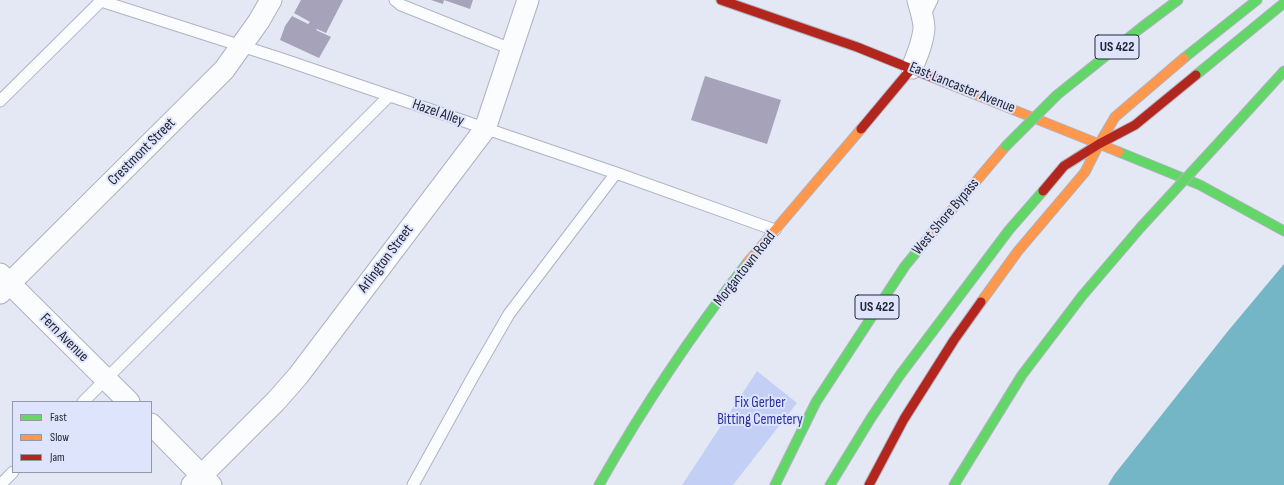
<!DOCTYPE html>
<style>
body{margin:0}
#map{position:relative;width:1284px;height:485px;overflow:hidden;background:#e4e8f5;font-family:"Sofia Sans Condensed",sans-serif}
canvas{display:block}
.legend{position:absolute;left:12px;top:401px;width:140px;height:72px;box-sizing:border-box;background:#dee4fb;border:1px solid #9398ab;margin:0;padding:5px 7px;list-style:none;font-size:12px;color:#222634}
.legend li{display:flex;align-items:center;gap:8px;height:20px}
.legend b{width:20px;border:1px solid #9398ab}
</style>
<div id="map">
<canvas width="1284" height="485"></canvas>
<ul class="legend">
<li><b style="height:5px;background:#63d668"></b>Fast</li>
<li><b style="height:5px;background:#ff974d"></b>Slow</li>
<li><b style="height:5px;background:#b3261e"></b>Jam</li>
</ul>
</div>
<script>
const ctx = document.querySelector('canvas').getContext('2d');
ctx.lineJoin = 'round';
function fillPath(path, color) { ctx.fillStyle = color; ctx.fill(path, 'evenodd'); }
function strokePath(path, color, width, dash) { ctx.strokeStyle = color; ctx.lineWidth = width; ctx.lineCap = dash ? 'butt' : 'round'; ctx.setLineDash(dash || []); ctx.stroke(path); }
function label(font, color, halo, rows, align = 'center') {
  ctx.font = font + ' "Sofia Sans Condensed",sans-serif'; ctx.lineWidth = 4; ctx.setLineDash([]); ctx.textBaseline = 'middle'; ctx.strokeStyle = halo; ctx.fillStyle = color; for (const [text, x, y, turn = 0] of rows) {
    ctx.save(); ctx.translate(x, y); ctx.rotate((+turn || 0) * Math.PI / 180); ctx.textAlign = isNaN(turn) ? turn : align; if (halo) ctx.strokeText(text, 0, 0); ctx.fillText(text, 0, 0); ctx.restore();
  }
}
fillPath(new Path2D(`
 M757 371 797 403 733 485H682Z`), '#c4cff5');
fillPath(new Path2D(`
 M1284 264V485H1108L1114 475 1228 331Z`), '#74b6c6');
fillPath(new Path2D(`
 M301 0H343L326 33 317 29 316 30 331 37 319 58 280 40 285 26 292 16 308 24 310 22 294 13Z
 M431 0H473L470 9 444 0 443 4Z
 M705 76 781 100 767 144 691 120Z`), '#a5a2ba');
const lane = new Path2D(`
 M99 0 101 1 279 58 616 173 775 230
 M395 0 401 5 511 49
 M924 16 932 0
 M0 101 101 1
 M83 402 389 96
 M0 485 13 472
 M413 485 475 373 509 314 616 173`);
const street = new Path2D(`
 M912 68C917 56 923 42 924 28 924 19 920 9 918 0
 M0 274 129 402
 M0 293 224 70 259 21 271 0
 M151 424 211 485
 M192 485 276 401 298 376 485 129 528 0`);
const fast = new Path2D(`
 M1184 58 1257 0
 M1196 75 1284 3
 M1057 95 1142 27 1178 0
 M1222 139 1284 71
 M1119 152 1200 185 1284 231
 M599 485C643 407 692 334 747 263
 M775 485 816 402 905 266 933 232
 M830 485 871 418 900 375 1009 230 1043 191
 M954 485 1022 375 1082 296 1141 227`);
const slow = new Path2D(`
 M944 82 1119 152
 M933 232 1006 146
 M747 263 861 129
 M981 302 1018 251 1085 172 1099 144 1115 117 1184 58`);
const jam = new Path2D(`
 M721 0 857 47 944 82
 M861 129 912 68
 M1043 191 1064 166 1099 144 1135 125 1196 75
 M869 485 904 419 954 340 981 302`);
strokePath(lane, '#afb3c0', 13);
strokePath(street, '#afb3c0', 23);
strokePath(fast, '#afb3c0', 11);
strokePath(slow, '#afb3c0', 11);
strokePath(jam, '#afb3c0', 11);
strokePath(lane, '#fbfcfe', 11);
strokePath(street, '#fbfcfe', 21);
strokePath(fast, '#63d668', 9);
strokePath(slow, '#ff974d', 9);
strokePath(jam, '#b3261e', 9);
const fastBridge = new Path2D(`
 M1006 146 1057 95
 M1141 227 1222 139`);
strokePath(fastBridge, '#afb3c0', 11, []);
strokePath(fastBridge, '#63d668', 9);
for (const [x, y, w] of [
 [1117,47,44],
 [877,307,44]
]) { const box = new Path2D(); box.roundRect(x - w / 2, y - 12, w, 24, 3); ctx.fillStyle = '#dee4fb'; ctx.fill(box); strokePath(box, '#222634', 1); }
label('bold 14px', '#222634', null, [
 ["US 422",1117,47],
 ["US 422",877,307]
]);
label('15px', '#222634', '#dee4fb', [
 ["East Lancaster Avenue",962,88,22],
 ["Hazel Alley",438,113,19],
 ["Crestmont Street",142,152,-45],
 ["West Shore Bypass",946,217,-50],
 ["Arlington Street",386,259,-53],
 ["Morgantown Road",745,269,-52],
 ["Fern Avenue",64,338,45]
]);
label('15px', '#2b31a3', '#dee4fb', [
 ["Fix Gerber",760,403],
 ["Bitting Cemetery",760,420]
]);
</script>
